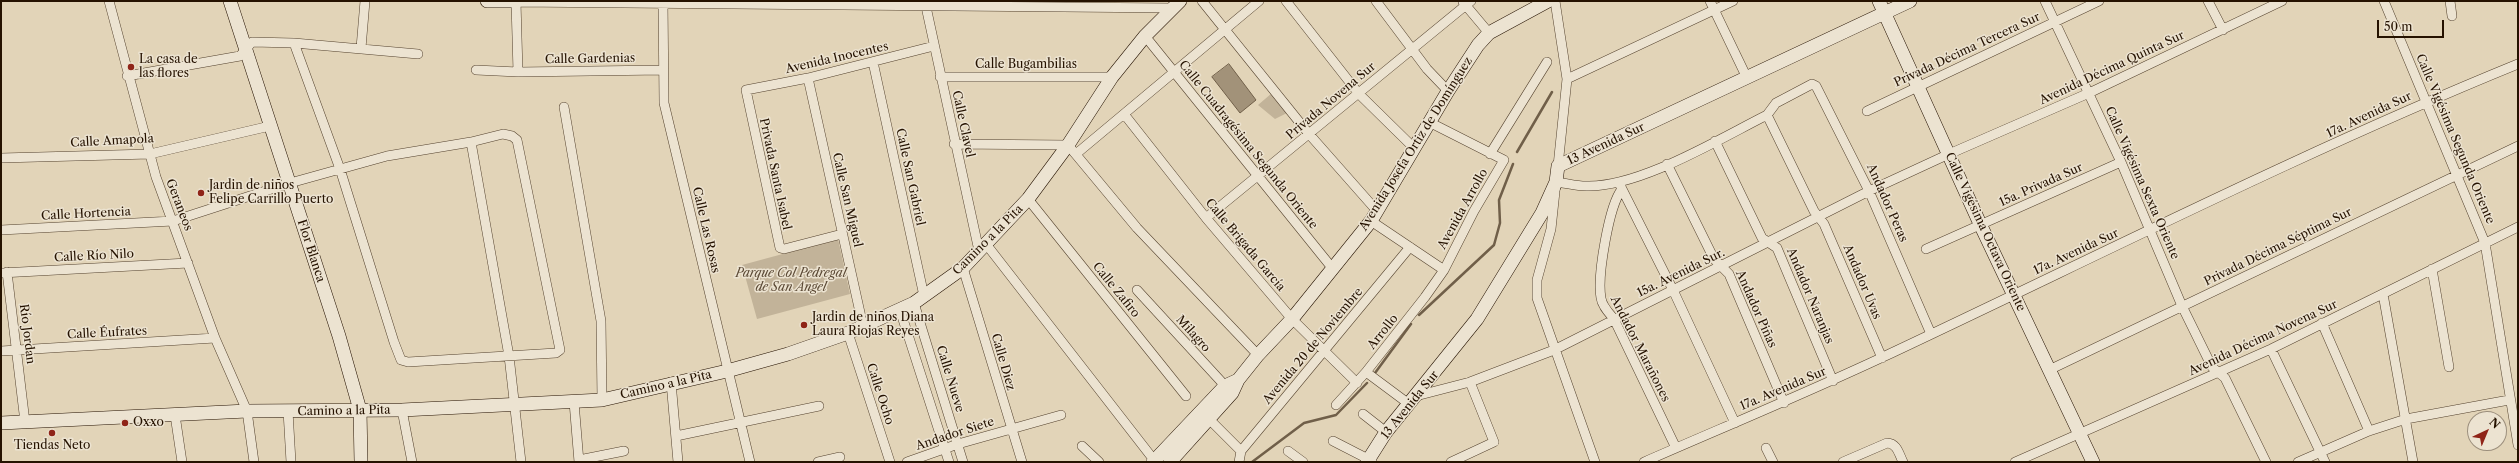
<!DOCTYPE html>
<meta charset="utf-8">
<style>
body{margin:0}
#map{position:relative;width:2519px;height:463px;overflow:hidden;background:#e2d4b8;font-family:"Libre Caslon Text",serif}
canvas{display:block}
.frame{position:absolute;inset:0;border:2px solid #251200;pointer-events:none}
.north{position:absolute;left:2467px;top:411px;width:40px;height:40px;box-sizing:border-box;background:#ece3d1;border:1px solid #9c8f7d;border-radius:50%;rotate:44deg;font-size:11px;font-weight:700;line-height:16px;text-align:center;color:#251200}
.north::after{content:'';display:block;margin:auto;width:14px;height:18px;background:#8f2418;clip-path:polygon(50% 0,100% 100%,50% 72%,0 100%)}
.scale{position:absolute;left:2377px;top:20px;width:67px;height:18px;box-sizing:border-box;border:2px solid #251200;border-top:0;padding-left:5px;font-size:12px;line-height:14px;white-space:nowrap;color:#251200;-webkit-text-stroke:3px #ece3d1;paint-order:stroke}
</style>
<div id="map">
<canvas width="2519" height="463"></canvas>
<div class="frame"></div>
<div class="north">N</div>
<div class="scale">50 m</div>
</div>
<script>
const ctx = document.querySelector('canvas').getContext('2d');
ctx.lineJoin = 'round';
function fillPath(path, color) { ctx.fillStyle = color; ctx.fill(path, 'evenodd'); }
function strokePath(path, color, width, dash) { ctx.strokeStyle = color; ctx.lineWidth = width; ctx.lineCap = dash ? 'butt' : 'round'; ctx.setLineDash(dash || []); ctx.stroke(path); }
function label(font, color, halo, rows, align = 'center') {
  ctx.font = font + ' "Libre Caslon Text",serif'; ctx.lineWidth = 3; ctx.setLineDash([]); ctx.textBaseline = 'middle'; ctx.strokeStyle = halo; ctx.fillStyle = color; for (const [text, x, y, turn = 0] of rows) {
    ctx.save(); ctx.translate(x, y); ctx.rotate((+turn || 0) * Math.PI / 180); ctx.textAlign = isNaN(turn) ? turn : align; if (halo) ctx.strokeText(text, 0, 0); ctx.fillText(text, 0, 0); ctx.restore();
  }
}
fillPath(new Path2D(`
 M1272 93 1287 113 1275 119 1258 105Z
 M838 239 850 294 757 319 742 265Z`), '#c2b399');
const water = new Path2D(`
 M1229 64 1256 100 1240 113 1212 77Z`);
fillPath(water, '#a29279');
strokePath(water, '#705f49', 1);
strokePath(new Path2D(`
 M1517 152 1552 92
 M1419 315 1494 245 1500 223 1499 200 1513 164
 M1375 373 1411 324
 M1252 462 1304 423 1336 415 1367 383`), '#705f49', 2.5);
const street = new Path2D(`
 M109 1 156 177 215 338 247 411 254 462
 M663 1 664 103 750 462
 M1202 1 1309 134 1377 211
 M1286 1 1359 94 1414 148
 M1376 1 1427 69 1448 91
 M1555 1 1567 79 1558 166
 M1710 1 1747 78
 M2045 1 2121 162 2182 306 2212 367 2225 378 2266 462
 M2208 1 2223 30
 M2384 1 2485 243 2518 445
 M2450 1 2452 16
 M925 2 979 251
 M1463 2 1489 33
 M1145 36 1333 269
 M361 48 365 1
 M873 62 924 296
 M476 70 518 72 663 70
 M518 72 516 2 1172 8
 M127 76 240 56 252 42 294 43 418 54
 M940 77H1112
 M808 78 863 326
 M1567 79 1733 1
 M564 107 601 321 602 400
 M1867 111 2099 1
 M1124 114 1206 218 1292 319 1357 383
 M1767 115 1814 211 1824 224 1882 358
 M1715 141 1762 238 1777 248 1833 381
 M471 142 509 356 521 462
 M954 144 1068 145 1137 228 1258 355
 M1076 154 1259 1
 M1490 154 1547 62
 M1 158 150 154 270 126
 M1667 164 1714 259 1729 274 1784 403
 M1620 185 1673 290 1735 423
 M1622 189C1609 205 1597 276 1601 298 1602 306 1609 313 1614 319L1676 448
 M1028 199 1186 396
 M1206 218 1471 1
 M1371 221 1444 270
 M1 230 173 221 290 183 387 156 471 142 503 134 512 136 517 140 560 350 556 353 408 362 401 360 394 342 340 169 294 43
 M842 234 784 249 780 248 746 90 808 78 934 46
 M986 244 1154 460
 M1926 249 2121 162
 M963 268 1022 462
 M2432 269 2449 367
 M7 272 25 422
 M1 273 188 263
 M1137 290 1228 389
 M2383 294 2413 462
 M914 303 963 462
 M900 310 949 462
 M2322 323 2369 431
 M848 333 890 462
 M2271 349 2325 462
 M1 351 215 338
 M2049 370 2518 146
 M1366 372 1409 404
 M671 382 678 462
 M1416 396 1470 382 1554 350 1869 191 1949 154 2089 93 2282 1
 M574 402 579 462
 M1336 405 1366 372 1425 297 1444 270 1474 211 1504 160 1429 122
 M402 410 412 462
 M288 411 291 462
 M1363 414 1386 432
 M175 415 182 462
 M1209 419 1241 451
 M676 436 819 406
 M1333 441 1372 461
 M1082 446 1099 462
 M1766 448 1773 462
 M1288 451 1303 462
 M579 460 624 451
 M818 462 840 457
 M907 462 958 444 1061 415
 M1239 462 1241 451 1410 247
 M1451 462 1494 442 1470 382
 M1595 462 1537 298V280L1551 229 1556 182C1566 183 1576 186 1586 186 1639 188 1719 139 1767 115L1776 103 1812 84 1816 86 1869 191 1931 334
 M1644 462C1724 427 1804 394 1883 357 2094 258 2302 152 2518 64
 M1843 462 1887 443C1897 443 1899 454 1903 462
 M2015 462 2271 349 2518 227
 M2298 462 2369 431 2406 419 2509 400`);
const secondary = new Path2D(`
 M230 1 339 336 360 410 361 462
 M487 1H516
 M1879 1 1981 226 2093 462
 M1 423 247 411 402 410 602 400 727 371 788 354 848 333 914 303 963 268 1028 199 1068 145 1112 77 1145 36 1180 1
 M1153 462 1225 386 1238 380
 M1170 462 1232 393 1238 380 1258 355 1292 319 1371 221 1448 91 1478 45 1489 33 1548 1
 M1367 462 1386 432 1477 319 1542 213 1556 182 1558 166 1910 1`);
strokePath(street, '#54422e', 10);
strokePath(secondary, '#251200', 14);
strokePath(street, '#ece3d1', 9);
strokePath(secondary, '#ece3d1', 13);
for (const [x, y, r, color] of [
 [131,67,4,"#8f2418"],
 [201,193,4,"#8f2418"],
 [804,325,4,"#8f2418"],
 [125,423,4,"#8f2418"],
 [52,433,4,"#8f2418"]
]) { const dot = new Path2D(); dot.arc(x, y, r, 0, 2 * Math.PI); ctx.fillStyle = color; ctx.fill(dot); strokePath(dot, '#ece3d1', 1.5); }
label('12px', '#251200', '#ece3d1', [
 ["Privada Décima Tercera Sur",1967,50,-25],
 ["Avenida Inocentes",837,58,-13],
 ["Calle Gardenias",590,59,-1],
 ["Calle Bugambilias",1026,65],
 ["Avenida Décima Quinta Sur",2112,68,-25],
 ["Privada Novena Sur",1331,101,-40],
 ["17a. Avenida Sur",2369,115,-25],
 ["Calle Clavel",963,124,78],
 ["Calle Vigésima Segunda Oriente",2455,139,67],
 ["Calle Amapola",112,141,-3],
 ["Avenida Josefa Ortiz de Domínguez",1416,144,-58],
 ["13 Avenida Sur",1606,144,-25],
 ["Calle Cuadragésima Segunda Oriente",1248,145,51],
 ["Privada Santa Isabel",775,174,78],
 ["Calle San Gabriel",910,177,78],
 ["Calle Vigésima Sexta Oriente",2142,183,66],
 ["15a. Privada Sur",2041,185,-24],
 ["Calle San Miguel",847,200,77],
 ["Andador Peras",1887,203,66],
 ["Geraneos",179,205,69],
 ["Avenida Arrollo",1463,209,-61],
 ["Calle Hortencia",86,214,-3],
 ["Calle Las Rosas",706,230,77],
 ["Calle Vigésima Octava Oriente",1985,232,65],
 ["Camino a la Pita",988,240,-45],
 ["Calle Brigada García",1245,245,50],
 ["Privada Décima Séptima Sur",2278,247,-26],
 ["Flor Blanca",311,251,72],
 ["17a. Avenida Sur",2076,252,-25],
 ["Calle Río Nilo",94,256,-3],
 ["15a. Avenida Sur.",1681,273,-26],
 ["Andador Uvas",1862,282,67],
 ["Calle Zafiro",1116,290,51],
 ["Andador Naranjas",1810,296,67],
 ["Andador Piñas",1756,309,66],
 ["Arrollo",1383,332,-51],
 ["Calle Éufrates",107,333,-3],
 ["Río Jordan",27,334,83],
 ["Milagro",1193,334,48],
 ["Avenida Décima Novena Sur",2263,338,-25],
 ["Avenida 20 de Noviembre",1313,346,-50],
 ["Andador Marañones",1640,349,63],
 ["Calle Diez",1003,362,74],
 ["Calle Nueve",950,379,73],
 ["Camino a la Pita",666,385,-13],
 ["17a. Avenida Sur",1783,389,-23],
 ["Calle Ocho",880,394,72],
 ["13 Avenida Sur",1410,405,-51],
 ["Camino a la Pita",344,411,-1],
 ["Andador Siete",955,434,-18]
]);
label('12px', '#251200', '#ece3d1', [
 ["La casa de",139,60],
 ["las flores",139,74],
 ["Jardin de niños",209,186],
 ["Felipe Carrillo Puerto",209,200],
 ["Jardin de niños Diana",812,318],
 ["Laura Riojas Reyes",812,332],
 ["Oxxo",133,423],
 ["Tiendas Neto",52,446,"center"]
], 'left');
label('italic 12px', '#5c4a36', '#ece3d1', [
 ["Parque Col Pedregal",791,274],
 ["de San Angel",791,288]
]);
</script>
